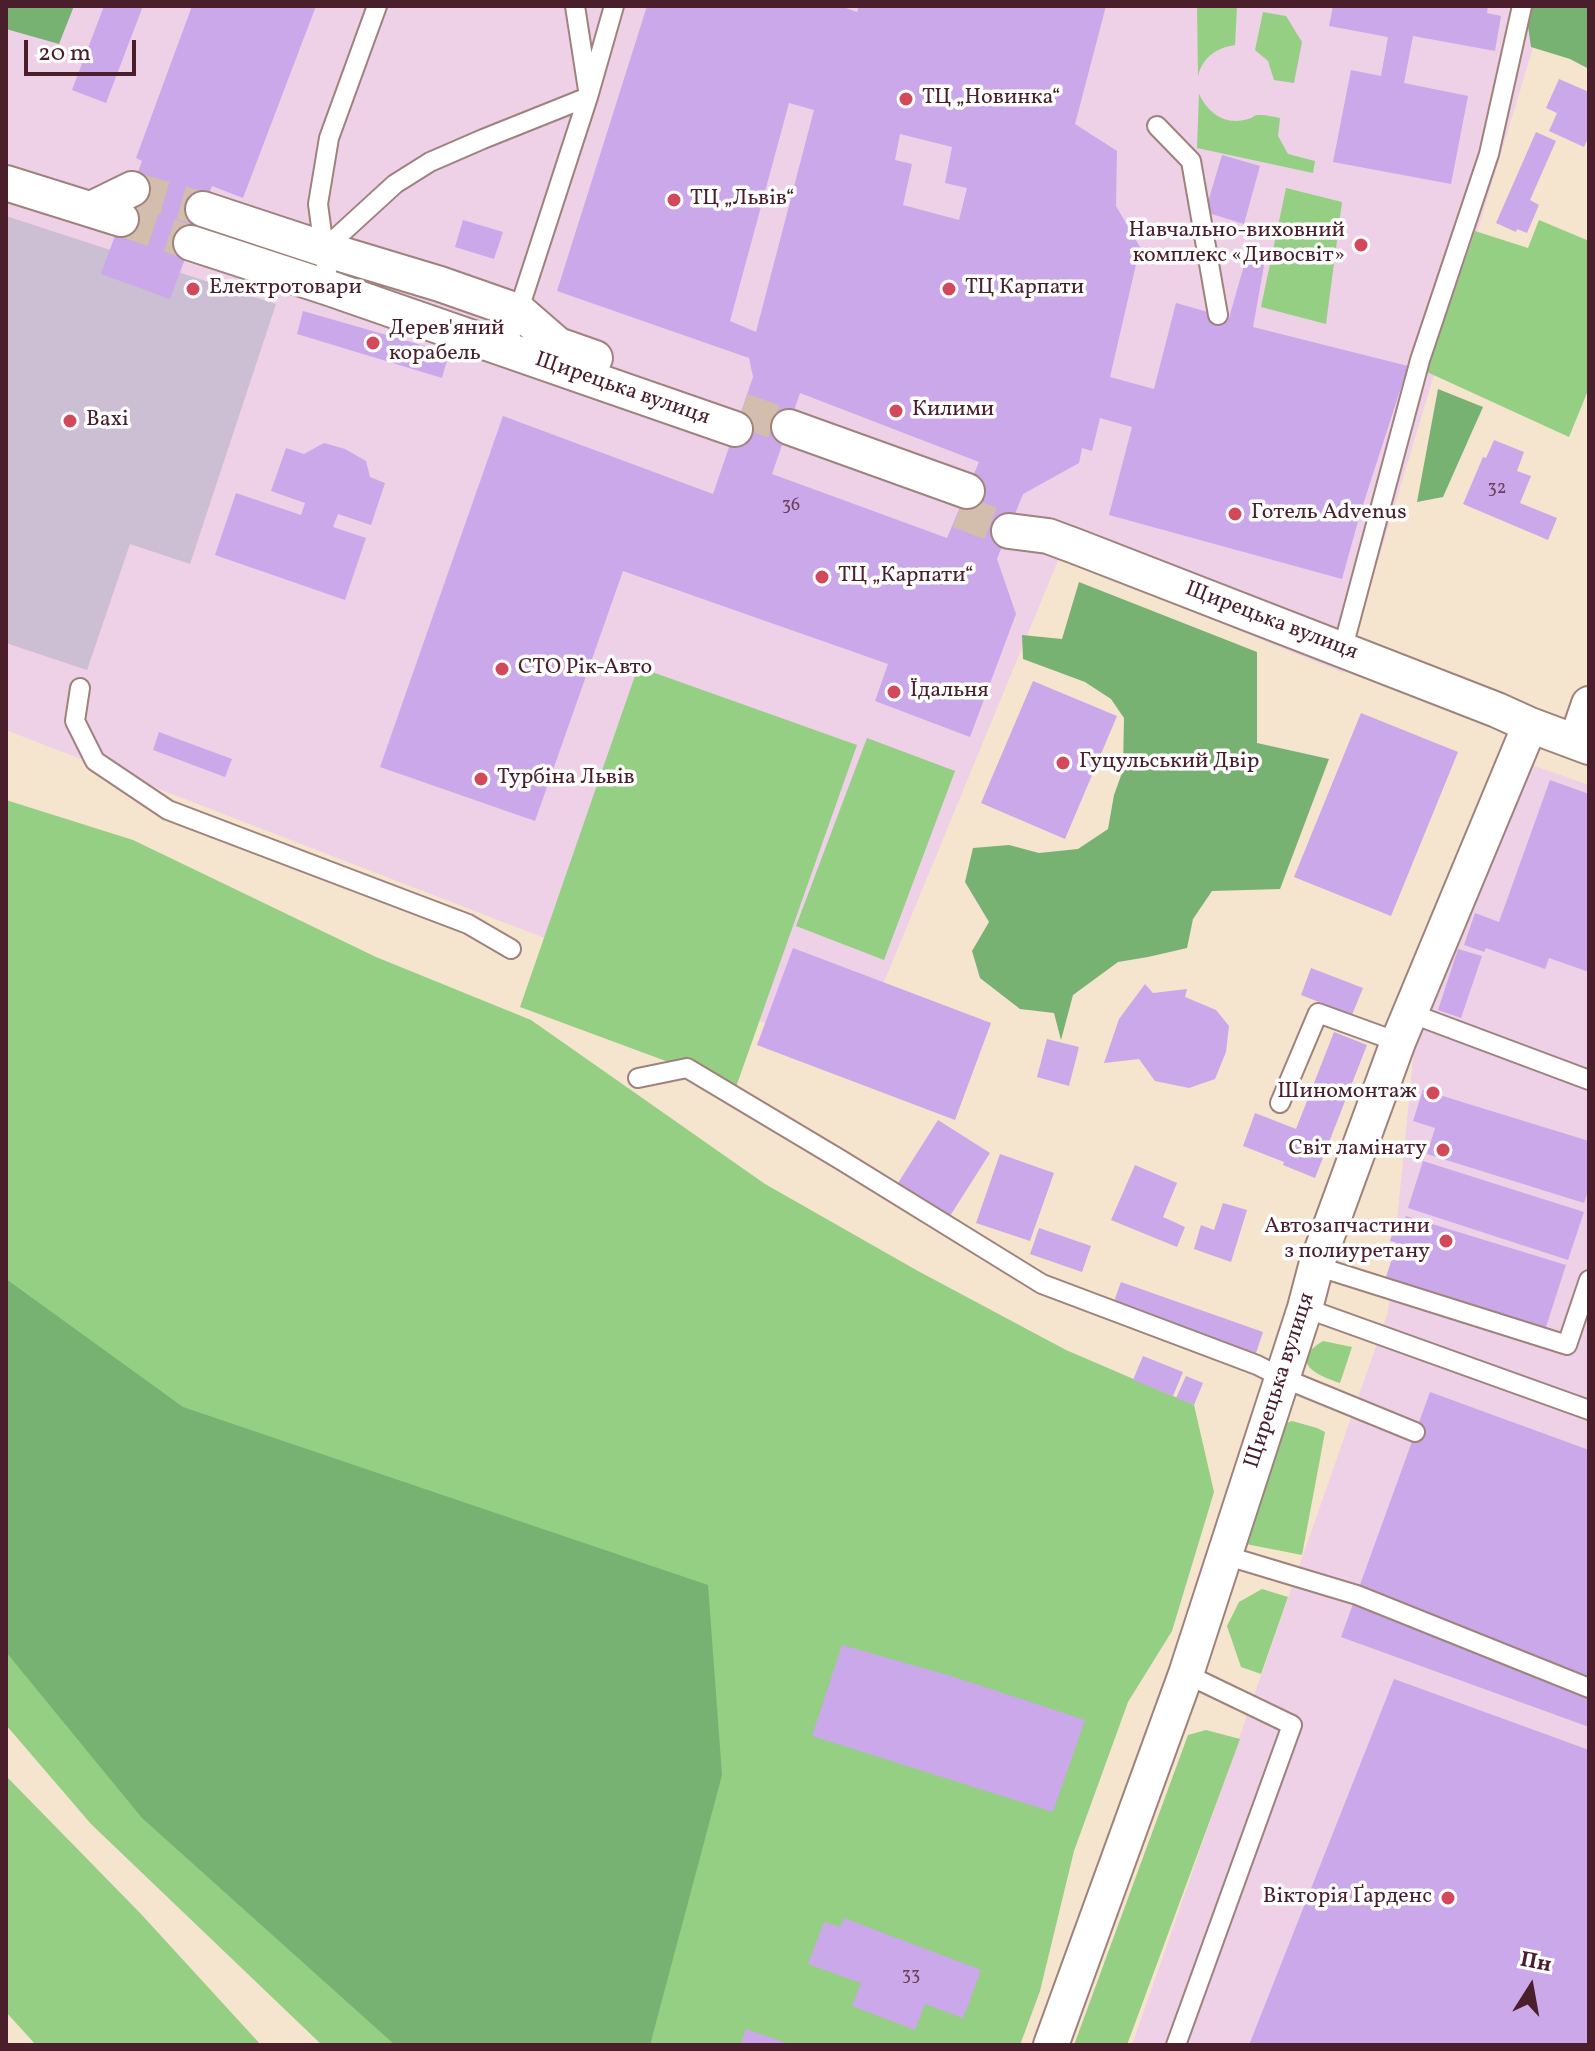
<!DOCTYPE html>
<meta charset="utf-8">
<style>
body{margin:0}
#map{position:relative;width:1595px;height:2051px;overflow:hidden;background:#f5e4ce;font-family:Vollkorn,serif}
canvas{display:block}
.frame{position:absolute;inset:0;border:8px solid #4a1f2b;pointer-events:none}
.north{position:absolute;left:1491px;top:1947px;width:80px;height:80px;-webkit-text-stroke:6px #fff;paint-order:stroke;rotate:11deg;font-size:22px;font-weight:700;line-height:32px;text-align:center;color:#4a1f2b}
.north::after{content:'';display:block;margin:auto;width:28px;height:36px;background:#4a1f2b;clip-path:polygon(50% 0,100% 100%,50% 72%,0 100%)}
.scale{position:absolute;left:24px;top:40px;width:112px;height:36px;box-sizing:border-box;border:4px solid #4a1f2b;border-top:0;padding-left:10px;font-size:24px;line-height:28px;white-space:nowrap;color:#4a1f2b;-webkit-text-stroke:6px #fff;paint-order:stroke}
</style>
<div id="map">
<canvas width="1595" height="2051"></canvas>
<div class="frame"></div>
<div class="north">Пн</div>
<div class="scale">20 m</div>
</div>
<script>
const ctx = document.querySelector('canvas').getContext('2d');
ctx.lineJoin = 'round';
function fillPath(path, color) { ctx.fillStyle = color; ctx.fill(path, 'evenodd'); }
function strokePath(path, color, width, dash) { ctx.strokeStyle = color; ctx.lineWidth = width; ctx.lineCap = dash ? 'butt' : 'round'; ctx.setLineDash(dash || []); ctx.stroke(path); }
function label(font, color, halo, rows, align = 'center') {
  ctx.font = font + ' Vollkorn,serif'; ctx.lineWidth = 7; ctx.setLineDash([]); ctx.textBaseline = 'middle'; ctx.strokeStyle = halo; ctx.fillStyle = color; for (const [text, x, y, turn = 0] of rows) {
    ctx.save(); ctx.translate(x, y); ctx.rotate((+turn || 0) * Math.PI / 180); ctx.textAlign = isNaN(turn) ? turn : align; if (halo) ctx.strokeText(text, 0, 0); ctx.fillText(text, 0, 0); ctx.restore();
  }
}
fillPath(new Path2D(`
 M74 6H1557L1544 11 1344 673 1059 558 853 1057 6 730V29L59 43Z
 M1526 763 1589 785V2045H1132L1388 1312 1415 1040Z`), '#eed0e7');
fillPath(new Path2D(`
 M6 216 276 304 190 564 130 544 87 670 6 643Z`), '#ccbed3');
fillPath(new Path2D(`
 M1197 6H1237L1235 45C1216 48 1203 57 1198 76Z
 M1263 12 1286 16 1302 42 1294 83 1274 80 1268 61 1255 50Z
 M1199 94C1208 113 1225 126 1248 119 1256 117 1252 115 1260 115 1267 115 1274 117 1280 118L1278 136 1288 154 1315 161 1313 173 1197 148Z
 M1286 188 1342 202 1326 324 1261 307Z
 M1539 220 1589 241V388L1569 437 1427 372 1475 231 1528 248Z
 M638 667 857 745 736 1087 520 1007Z
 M867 738 955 771 884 960 796 926Z
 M6 800 133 840 376 957 531 1020 765 1184 918 1271 1066 1350 1194 1405 1214 1492 1172 1631 1128 1702 1074 1851 1040 1991 1020 2045H322L91 1824 6 1725Z
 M1323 1341 1352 1347 1340 1383C1316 1375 1288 1362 1323 1341Z
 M1292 1421 1317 1428 1325 1432 1302 1555 1246 1544 1275 1427Z
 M1262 1589 1288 1597 1261 1674 1241 1667 1227 1626 1239 1602Z
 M1206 1730 1240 1739 1127 2045H1074L1188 1735Z
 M6 1776 141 1914 261 2045H36L6 2012Z`), '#94cf84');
fillPath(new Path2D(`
 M6 6H74L59 44 6 29Z
 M1530 6H1589V69L1570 59 1531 47 1527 19Z
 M1438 389 1483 407 1443 497 1417 502Z
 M1079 582 1257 652V743L1329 759 1280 889 1212 891 1193 919 1187 948 1148 957 1118 962 1073 995 1061 1040 1054 1013 1020 1009 980 978 972 951 989 922 965 882 973 848 1009 845 1039 853 1078 849 1108 829 1114 795 1123 770 1124 718 1111 699 1085 682 1023 659 1022 635 1062 639Z
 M6 1279 183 1407 708 1585 722 1775 650 2045H395L142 1818 6 1652Z`), '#77b272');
fillPath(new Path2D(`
 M104 6H143L106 103 72 90Z
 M192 6H316L243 198 212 186 170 299 101 274 142 161 136 158Z
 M647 6H840L857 12 859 6H1106L1075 124 1117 151 1116 206 1140 247 1110 377 1154 389 1176 303 1229 318 1247 255 1265 260 1253 327 1408 366 1360 514 1342 579 1109 515 1132 427 1100 418 1092 451 1082 448 1079 463 1023 494 997 559 1016 614 970 737 875 701 888 664 623 571 535 821 380 767 503 416 713 494 753 377 749 358 557 291ZM789 103 814 110 756 332 730 321ZM900 134 952 147 945 183 967 188 959 220 903 205 912 164 895 160ZM800 393 979 462 947 538 772 474Z
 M1333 6H1488L1487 13 1501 16 1495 51 1413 36 1404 83 1468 96 1451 184 1333 162 1351 70 1381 76 1388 37 1329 26Z
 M1559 79 1589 92V136L1584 147 1549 131 1557 113 1546 108Z
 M1536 132 1556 141 1530 200 1539 205 1527 233 1517 229 1516 232 1496 223Z
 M1222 155 1260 166 1244 224 1205 212Z
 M463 220 503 232 494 259 455 247Z
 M303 311 449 353 442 378 297 334Z
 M1494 440 1524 452 1517 471 1531 476 1520 503 1557 518 1548 540 1463 504 1483 457 1486 458Z
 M324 443 345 449 366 461 370 477 385 483 371 525 338 514 333 527 366 538 345 600 215 555 236 493 301 515 305 503 271 491 286 448 304 454Z
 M1033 681 1117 716 1065 839 981 803Z
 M1361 713 1458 752 1391 916 1294 877Z
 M159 732 232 759 225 777 153 750Z
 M1550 780 1589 794V972L1549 958 1545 969 1486 948 1484 952 1464 945 1475 913 1499 922Z
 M793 948 991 1023 955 1120 757 1045Z
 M1458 949 1482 956 1461 1018 1438 1010Z
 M1311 968 1363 988 1352 1015 1301 995Z
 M1145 984 1153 993 1187 989 1185 997 1216 1010 1229 1026 1226 1052 1215 1079 1189 1088 1155 1081 1139 1059 1104 1063 1119 1019Z
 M1334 1032 1367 1045 1315 1178 1283 1165 1284 1162 1243 1146 1255 1113 1296 1129Z
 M1047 1039 1079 1047 1069 1086 1037 1077Z
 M1423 1090 1589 1141V1188L1584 1203 1427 1154 1435 1128 1413 1121Z
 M938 1120 990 1153 950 1216 898 1183Z
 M1000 1154 1054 1173 1030 1241 976 1223Z
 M1423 1161 1584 1212 1568 1260 1408 1208Z
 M1135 1165 1177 1183 1163 1217 1185 1227 1177 1247 1111 1220Z
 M1223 1203 1247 1210 1231 1262 1194 1249 1201 1225 1214 1230Z
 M1406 1216 1566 1265 1545 1330 1385 1280 1397 1243 1390 1241 1396 1222 1403 1224Z
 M1039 1228 1091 1246 1082 1272 1030 1254Z
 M1121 1282 1263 1332 1256 1353 1113 1304Z
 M1143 1356 1183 1372 1173 1396 1133 1380Z
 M1186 1376 1203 1383 1194 1405 1176 1398Z
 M1430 1392 1589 1450V1727L1341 1637Z
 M842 1645 951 1676 1085 1720 1053 1812 812 1736Z
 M1394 1679 1589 1750V2045H1249Z
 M844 1918 981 1970 963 2018 925 2004 915 2030 852 2006 861 1983 808 1964 824 1922 840 1927Z
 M746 2029 790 2044V2045H740Z`), '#cba8e9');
strokePath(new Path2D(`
 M132 189 203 209
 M121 219 191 243
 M742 410 789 427
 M959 511 1009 531`), '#d3bdad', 34, [34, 17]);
const lane = new Path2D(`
 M575 6 588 90
 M1157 126 1191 161 1218 315
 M324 249 318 204 329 138 377 6
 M329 288 324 249 395 184 430 162 483 139 588 97
 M506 349 588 97 614 6
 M1342 651 1420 360 1489 154 1522 6
 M80 688 75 721 95 761 168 810 468 924 511 949
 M1410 1013 1589 1080
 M638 1078 687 1068 841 1160 1042 1284 1257 1365 1283 1378 1415 1432
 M1280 1103 1318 1013 1398 1042
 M1316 1266 1567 1345 1589 1280
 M1305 1308 1589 1410
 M1224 1555 1357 1595 1589 1688
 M1176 2045 1292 1725 1186 1674`);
const street = new Path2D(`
 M6 183 121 219
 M91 209 132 189
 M203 209 324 249 440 284 520 312 558 345 595 358
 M191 243 329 288 735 429
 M789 427 967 491
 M1009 531 1048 536 1075 546 1497 710 1530 725 1589 747
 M1576 742 1589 704
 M1051 2045 1186 1674 1305 1308 1316 1266 1398 1042 1530 725`);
strokePath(lane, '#a0827c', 22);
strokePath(street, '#a0827c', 38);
strokePath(lane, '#fff', 18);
strokePath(street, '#fff', 34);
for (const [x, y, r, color] of [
 [906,99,8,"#d1495b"],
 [674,200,8,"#d1495b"],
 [1361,245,8,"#d1495b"],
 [193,289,8,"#d1495b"],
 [949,289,8,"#d1495b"],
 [373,343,8,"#d1495b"],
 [896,411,8,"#d1495b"],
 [70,421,8,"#d1495b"],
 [1235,514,8,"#d1495b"],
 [822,577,8,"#d1495b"],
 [502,669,8,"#d1495b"],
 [894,692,8,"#d1495b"],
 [1063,763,8,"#d1495b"],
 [481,779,8,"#d1495b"],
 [1433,1093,8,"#d1495b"],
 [1443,1150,8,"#d1495b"],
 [1446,1241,8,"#d1495b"],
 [1448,1898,8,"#d1495b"]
]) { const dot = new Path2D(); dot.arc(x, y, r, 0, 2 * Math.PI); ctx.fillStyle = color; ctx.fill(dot); strokePath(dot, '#fff', 3); }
label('18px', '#6a415a', null, [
 ["32",1497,490],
 ["36",791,507],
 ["33",911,1977]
]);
label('22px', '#4a1f2b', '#fff', [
 ["ТЦ „Новинка“",922,99],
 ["ТЦ „Львів“",690,200],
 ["Навчально-виховний",1345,232,"right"],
 ["комплекс «Дивосвіт»",1345,257,"right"],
 ["Електротовари",209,289],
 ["ТЦ Карпати",965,289],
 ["Дерев'яний",389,330],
 ["корабель",389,355],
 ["Килими",912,411],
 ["Baxi",86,421],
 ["Готель Advenus",1251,514],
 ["ТЦ „Карпати“",838,577],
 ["СТО Рік-Авто",518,669],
 ["Їдальня",910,692],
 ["Гуцульський Двір",1079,763],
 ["Турбіна Львів",497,779],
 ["Шиномонтаж",1417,1093,"right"],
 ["Світ ламінату",1427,1150,"right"],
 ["Автозапчастини",1430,1228,"right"],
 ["з полиуретану",1430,1253,"right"],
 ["Вікторія Ґарденс",1432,1898,"right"]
], 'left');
label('22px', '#4a1f2b', '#fff', [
 ["Щирецька вулиця",622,390,19],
 ["Щирецька вулиця",1271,622,21],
 ["Щирецька вулиця",1281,1381,-72]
]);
</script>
